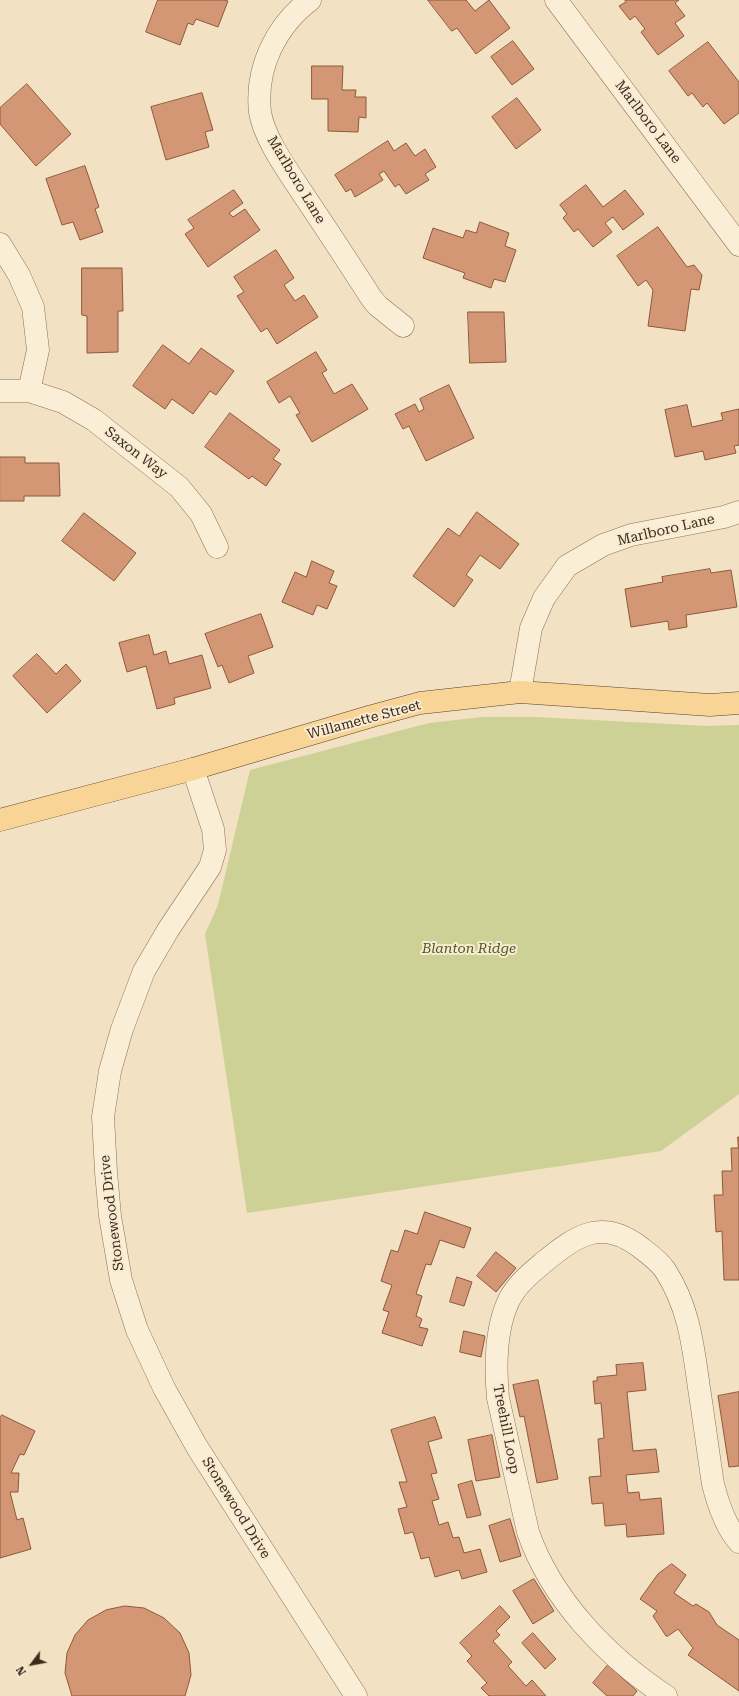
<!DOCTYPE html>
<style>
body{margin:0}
#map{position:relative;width:739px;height:1696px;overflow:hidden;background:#f2e1c2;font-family:"Roboto Serif",serif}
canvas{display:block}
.north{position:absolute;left:12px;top:1644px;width:40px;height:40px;-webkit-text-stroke:3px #f8ebd2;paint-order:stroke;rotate:238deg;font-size:11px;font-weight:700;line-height:16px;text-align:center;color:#3c2a1d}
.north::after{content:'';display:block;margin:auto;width:14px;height:18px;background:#3c2a1d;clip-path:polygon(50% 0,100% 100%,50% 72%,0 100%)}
</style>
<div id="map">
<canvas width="739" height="1696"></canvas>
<div class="north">N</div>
</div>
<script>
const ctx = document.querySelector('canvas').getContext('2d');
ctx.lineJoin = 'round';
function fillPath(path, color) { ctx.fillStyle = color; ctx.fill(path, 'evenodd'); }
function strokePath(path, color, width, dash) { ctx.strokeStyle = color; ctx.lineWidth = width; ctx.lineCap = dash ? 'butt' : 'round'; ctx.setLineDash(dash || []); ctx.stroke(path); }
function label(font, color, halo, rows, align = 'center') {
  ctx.font = font + ' "Roboto Serif",serif'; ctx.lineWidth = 4; ctx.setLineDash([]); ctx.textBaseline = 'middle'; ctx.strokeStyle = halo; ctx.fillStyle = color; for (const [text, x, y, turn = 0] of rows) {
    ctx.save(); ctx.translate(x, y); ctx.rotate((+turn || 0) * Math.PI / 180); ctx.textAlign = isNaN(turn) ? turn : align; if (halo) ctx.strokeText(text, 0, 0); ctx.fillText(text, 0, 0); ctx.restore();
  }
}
fillPath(new Path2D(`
 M483 717H536L707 726 739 725V1094L661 1151 247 1213 205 934 218 905 250 770 429 723Z`), '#cdd195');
const building = new Path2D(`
 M158 0H224L228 1 218 27 196 19 193 25 188 23 180 45 146 32Z
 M428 0H466L475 11 489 0 510 28 476 54 457 28 452 31Z
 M625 0H679L675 3 685 16 675 23 684 36 658 55 641 32 645 29 635 16 630 20 619 6 626 2Z
 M513 41 534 69 512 85 491 57Z
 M708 42 739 82V113L724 124 707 103 703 107 692 93 688 96 669 71Z
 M312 66H343L342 90H356L355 97H366V118L359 117 358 132 328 131V99H312Z
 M27 84 71 134 36 166 0 124V108Z
 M202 93 213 130 205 132 209 147 166 160 151 107Z
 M517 98 541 130 516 149 492 117Z
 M388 141 394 151 406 143 415 156 425 149 436 167 425 174 429 180 406 194 399 184 395 187 384 171 379 174 383 180 355 197 351 189 346 192 335 175Z
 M85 166 99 207 95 209 103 232 80 240 73 222 62 225 46 179Z
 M586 185 603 207 625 190 644 214 623 230 613 217 605 223 612 232 593 247 578 229 574 232 563 218 567 214 560 205Z
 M234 190 243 203 229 213 233 217 245 209 260 230 208 267 185 234 194 228 188 220Z
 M480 222 509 233 505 246 516 250 505 282 494 279 491 288 463 278 465 273 423 258 433 228 463 238 466 230 476 233Z
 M658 227 687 267 694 265 702 275 699 290 691 289 685 331 648 326 653 290 646 280 638 286 617 256Z
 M276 250 294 278 284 285 295 301 304 295 318 317 277 344 267 328 261 332 237 296 244 292 234 277Z
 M82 268H122L123 311H118V352L87 353V316L82 315Z
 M468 312H504L506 362 470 363Z
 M163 345 189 364 201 348 234 371 216 395 210 391 193 414 172 399 165 409 133 386Z
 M316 352 327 370 322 373 334 394 352 384 368 409 312 442 296 415 300 413 290 396 279 403 267 382Z
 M449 385 474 438 426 461 409 426 403 429 395 414 415 404 419 412 424 409 420 399Z
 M687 405 692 427 723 420 721 413 739 409V445L734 446 736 453 705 460 703 451 675 457 665 410Z
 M230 413 280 450 273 459 281 464 266 486 252 476 249 479 205 447Z
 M0 457H25V463H59L60 496H24V501H0Z
 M477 512 519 544 500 569 480 555 466 575 473 580 454 607 413 576 448 528 459 536Z
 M84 513 136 553 114 581 62 541Z
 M312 561 334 571 329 583 337 586 327 609 317 605 313 615 282 602 295 572 306 577Z
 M710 569 711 573 731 570 737 607 686 615 687 627 669 630 668 621 631 627 625 589 663 582 662 577Z
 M261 614 273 647 248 656 254 673 229 683 222 665 218 667 205 634Z
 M149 635 154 655 166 651 169 664 202 655 211 688 174 698 175 704 157 709 146 666 127 672 119 643Z
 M37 654 56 674 66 664 81 681 47 713 13 676Z
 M738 1137H739V1280H724L722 1231 716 1232 714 1195H723L722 1171H732L731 1148H738Z
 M425 1212 471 1228 464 1248 440 1240 431 1265 426 1264 416 1294 422 1296 416 1316 422 1319 419 1327 428 1329 422 1346 382 1333 389 1312 383 1310 392 1285 381 1281 391 1250 398 1252 405 1230 417 1234Z
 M496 1252 516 1268 496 1292 477 1276Z
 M457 1277 472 1282 464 1306 450 1302Z
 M464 1331 485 1336 481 1357 460 1352Z
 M643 1363 646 1390 627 1392 633 1451 656 1449 659 1472 626 1475 628 1493 639 1492 640 1500 661 1498 664 1534 627 1537 626 1524 605 1526 603 1503 592 1504 589 1477 601 1476 598 1439 604 1438 601 1403 595 1404 593 1381H597V1377L617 1375 616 1365Z
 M538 1380 558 1479 537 1483 524 1416 520 1417 513 1385Z
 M739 1392V1466L729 1467 718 1396Z
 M2 1415 35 1431 24 1455 20 1454 11 1473H19L18 1492H10L17 1520 23 1518 31 1549 0 1558V1418Z
 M435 1417 442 1438 428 1442 437 1473 431 1474 439 1499 432 1501 439 1525 448 1522 453 1538 459 1537 464 1553 480 1549 487 1572 462 1579 459 1570 435 1577 429 1557 421 1559 413 1532 405 1534 398 1509 407 1507 399 1482H407L391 1430Z
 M492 1435 500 1477 476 1481 468 1440Z
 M472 1481 481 1515 467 1518 458 1485Z
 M510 1519 521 1556 500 1562 489 1526Z
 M672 1564 686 1575 674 1593 693 1606 696 1604 709 1612 717 1625 739 1640V1691L688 1655 693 1648 678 1629 668 1636H666L653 1616 657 1611 640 1599 658 1574Z
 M534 1579 554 1611 533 1624 513 1591Z
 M125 1606 144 1608 164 1618 180 1633 189 1653 191 1675 185 1696H72L65 1673 67 1653 75 1635 88 1620 106 1610Z
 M500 1606 510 1617 496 1631 500 1635 493 1641 512 1662 508 1666 526 1686 532 1680 546 1696H489L481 1688 487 1683 467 1661 472 1656 460 1643Z
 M533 1633 556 1659 545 1669 522 1643Z
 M608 1665 637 1691 633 1696H607L593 1683Z`);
fillPath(building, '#d39775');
strokePath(building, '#8e583b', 1);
const minor = new Path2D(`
 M310 0C276 26 255 68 260 112 264 139 290 174 305 197 328 231 350 265 372 299L378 306 403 326
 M556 0 739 245
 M0 244 19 275 33 307 38 350 29 391 63 402 94 420 179 487 201 514 217 547
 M0 391H29
 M520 692 531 628 544 598 567 566 603 545 631 535 724 517 739 512
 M193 769 213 829 215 850 210 867 168 930 144 971 122 1029 110 1071 103 1117 106 1172 110 1216 121 1280 137 1330 164 1388 197 1447 356 1696
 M666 1696C607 1657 551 1599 528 1532L498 1398C495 1365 495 1329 509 1300 517 1284 531 1273 544 1262 577 1235 602 1218 640 1247 649 1254 659 1261 665 1270 689 1307 693 1345 699 1388 704 1420 708 1452 713 1484 718 1504 725 1526 739 1542`);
const major = new Path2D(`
 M0 820 193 769 372 716 420 703 520 692 710 705 739 703`);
strokePath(minor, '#8d7157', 23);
strokePath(major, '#5b3f2c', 23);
strokePath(minor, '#fbeed6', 22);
strokePath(major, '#f8d497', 22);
label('14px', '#3c2a1d', '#f8ebd2', [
 ["Marlboro Lane",648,122,53],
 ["Marlboro Lane",296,180,59],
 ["Saxon Way",136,453,38],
 ["Marlboro Lane",666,530,-13],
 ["Willamette Street",364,720,-15],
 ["Stonewood Drive",112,1213,-97],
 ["Treehill Loop",506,1429,79],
 ["Stonewood Drive",236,1508,58]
]);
label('italic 14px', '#4f5a22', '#f8ebd2', [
 ["Blanton Ridge",469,949]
]);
</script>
